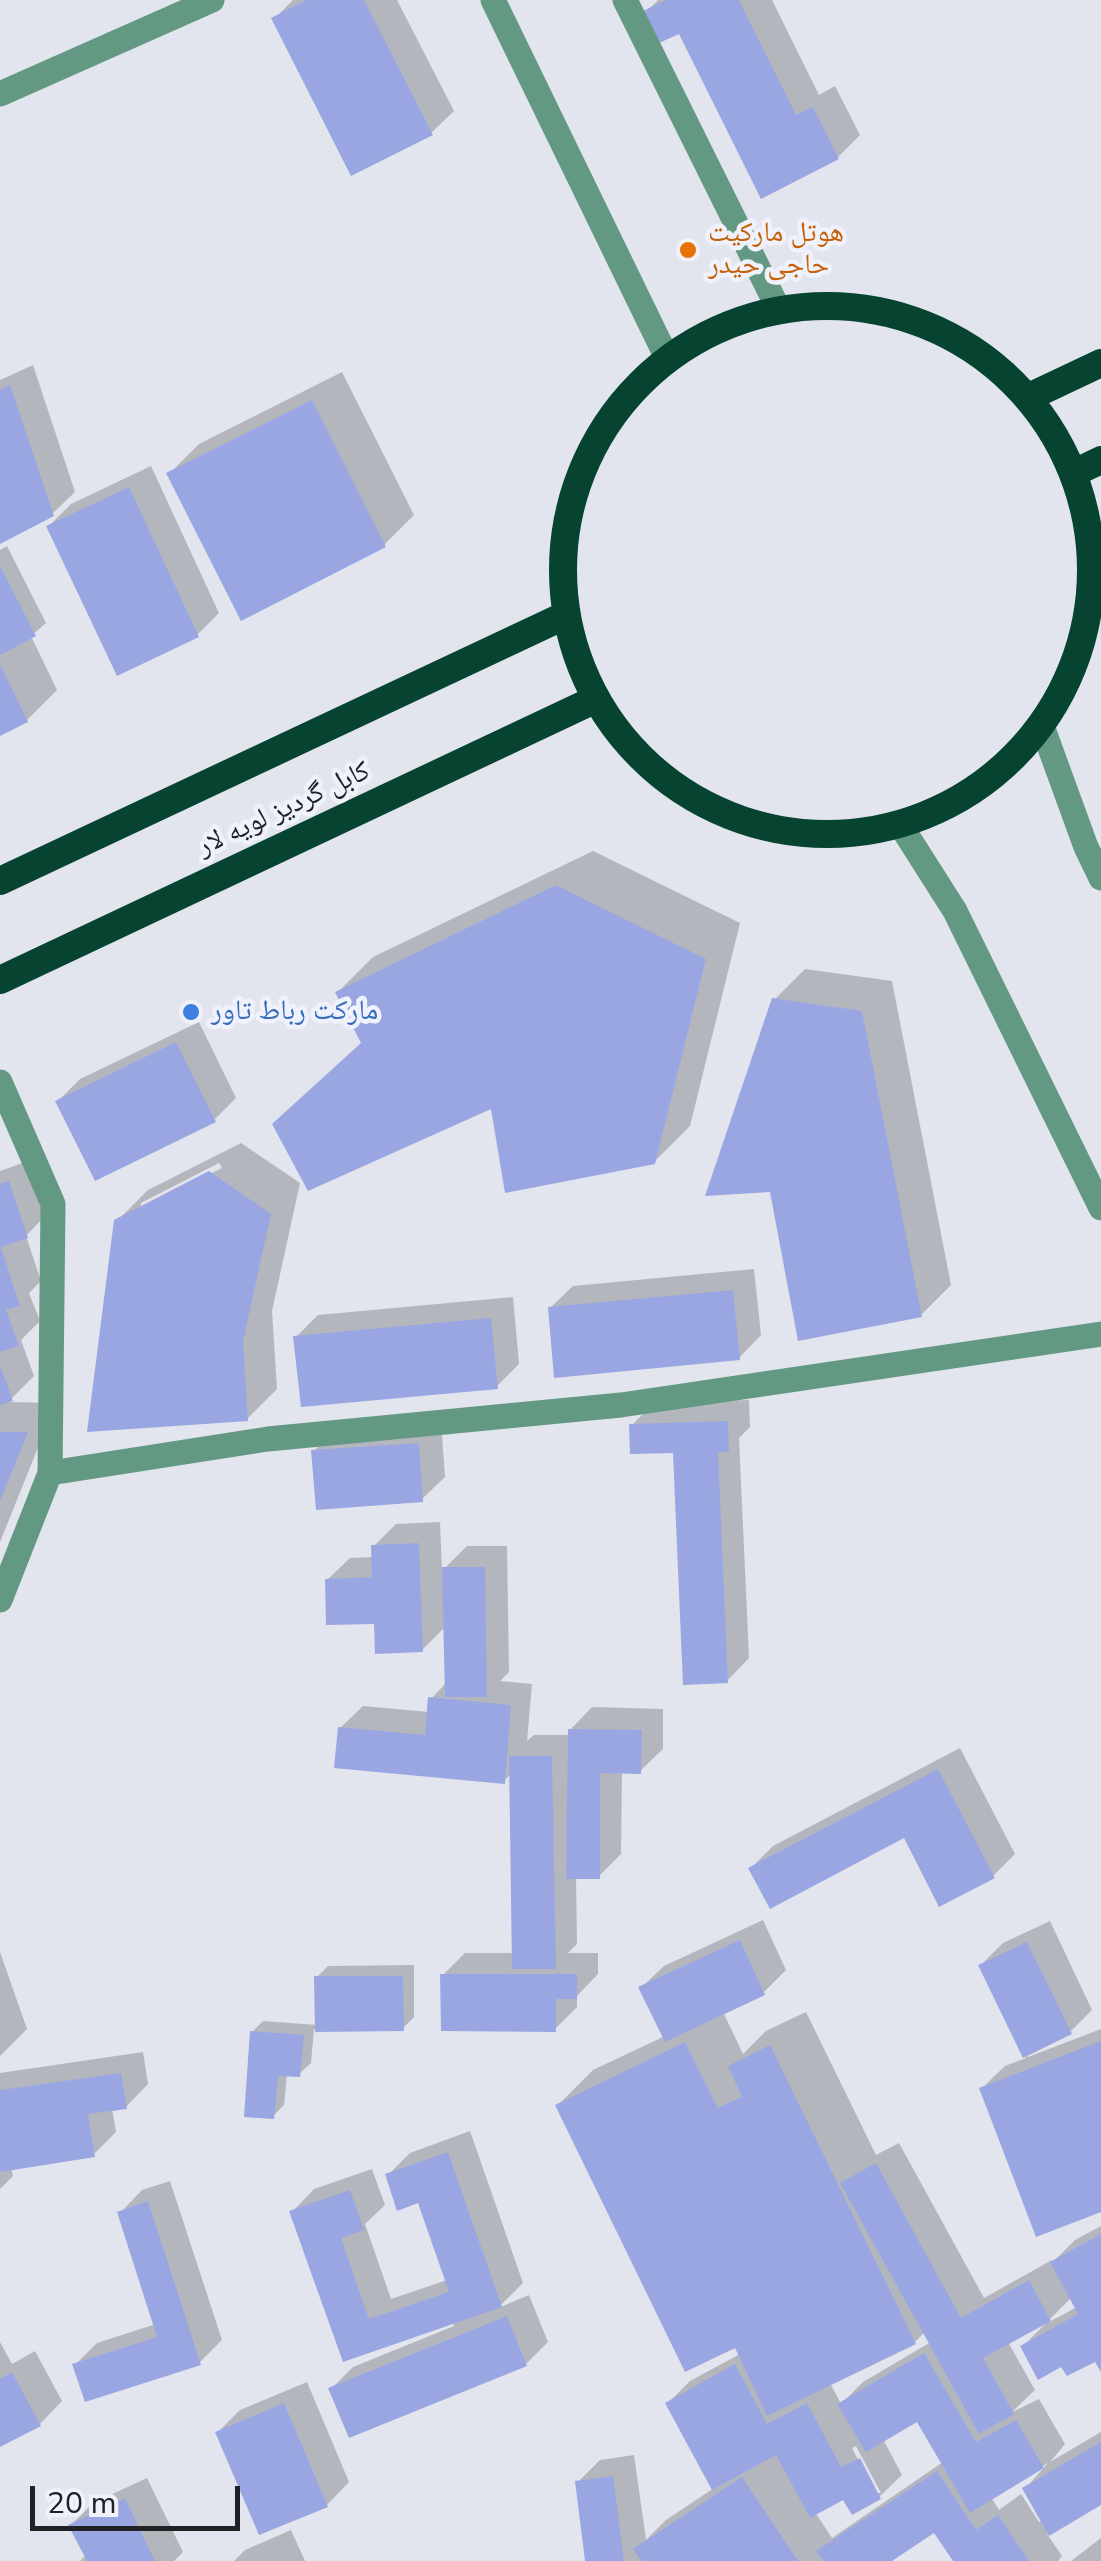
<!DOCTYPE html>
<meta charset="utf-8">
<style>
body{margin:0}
#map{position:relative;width:1101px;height:2561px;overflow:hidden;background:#e2e4ee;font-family:"Nunito Sans",sans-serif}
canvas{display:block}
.scale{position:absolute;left:30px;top:2486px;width:210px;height:45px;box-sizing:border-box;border:5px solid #202124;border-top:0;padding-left:12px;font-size:30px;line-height:35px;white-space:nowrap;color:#202124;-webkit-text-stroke:8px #eff1fb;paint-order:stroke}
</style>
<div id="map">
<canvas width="1101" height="2561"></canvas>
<div class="scale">20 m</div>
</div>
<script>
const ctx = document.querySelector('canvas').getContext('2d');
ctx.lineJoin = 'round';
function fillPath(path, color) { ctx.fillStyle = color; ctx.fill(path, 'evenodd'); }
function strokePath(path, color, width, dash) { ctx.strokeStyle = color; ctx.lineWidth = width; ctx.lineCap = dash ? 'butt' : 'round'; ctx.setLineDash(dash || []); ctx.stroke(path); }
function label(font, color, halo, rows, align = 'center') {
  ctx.font = font + ' "Nunito Sans","Noto Naskh Arabic",sans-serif'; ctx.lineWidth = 9; ctx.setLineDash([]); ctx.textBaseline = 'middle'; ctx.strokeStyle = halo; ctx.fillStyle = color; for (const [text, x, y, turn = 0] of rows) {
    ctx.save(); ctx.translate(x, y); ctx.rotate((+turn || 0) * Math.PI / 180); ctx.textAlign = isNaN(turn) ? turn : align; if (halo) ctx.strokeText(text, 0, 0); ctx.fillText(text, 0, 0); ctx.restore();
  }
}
fillPath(new Path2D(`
 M293 0H397L454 111 431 133 274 19Z
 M658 0H772L819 95 835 86 860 135 838 157 681 31 646 12Z
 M33 365 75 492 52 514 0 542V380Z
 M342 372 414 515 384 545 169 474 199 444Z
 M151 466 219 613 197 635 49 526 71 504Z
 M7 546 46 623 31 636 57 690 27 720 0 733V550Z
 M593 851 740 923 690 1126 654 1162 493 1106 363 1041 338 992 373 957Z
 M805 969 892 981 951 1285 921 1315 775 999Z
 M199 1022 236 1098 214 1120 58 1101 80 1079Z
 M241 1143 300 1183 272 1311 277 1389 247 1419 117 1221 148 1190ZM219 1163 222 1168 141 1209V1203Z
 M31 1160 48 1213 26 1236 41 1281 29 1293 40 1321 21 1340 34 1376 8 1402 56 1403 0 1542V1171Z
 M754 1269 761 1335 739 1358 550 1308 573 1286Z
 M513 1297 519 1364 497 1386 296 1337 318 1315Z
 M749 1400 750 1427 739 1438 749 1658 727 1681 675 1451 632 1425 654 1403Z
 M441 1422 445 1477 422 1499 314 1451 336 1429Z
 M440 1522 442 1571 467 1546H507L509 1672 500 1681 532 1684 527 1741 534 1735H570V1730L592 1707 663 1709V1749L640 1771H622L621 1854 599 1876H576L577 1944 568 1953H598V1974L577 1996V2007L555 2029 443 1975 465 1953H514L512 1773 504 1781 340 1728 363 1706 429 1712 431 1699 447 1682 446 1626 422 1650 376 1621 327 1580 350 1558 374 1557V1546L396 1524Z
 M960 1748 1015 1854 993 1876 905 1835 751 1868 773 1846Z
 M763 1920 786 1970 764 1992 723 2012 743 2054 766 2031 806 2012 876 2155 899 2143 984 2298 1052 2260 1053 2262 1075 2240 1101 2226V2367L1097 2358 1062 2364 1023 2346 1047 2322 1008 2342 1035 2390 1012 2412 1039 2399 1065 2444 1050 2462 1101 2432V2502L1047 2534 1062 2556 1058 2561H956L935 2529 888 2561H588L578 2482 600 2460 634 2455 646 2540 666 2520 714 2488 668 2403 690 2381 740 2354 558 2105 593 2070 665 2036 641 1988 664 1966ZM1072 2297 1077 2307 1049 2322 1048 2321ZM925 2332 931 2342 863 2382 841 2404 830 2383 915 2342ZM918 2419 943 2462 832 2538 815 2512 844 2497H879L902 2475 883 2439ZM856 2446 881 2493H875L852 2448ZM1048 2463 1025 2489 1043 2520 1039 2522 1021 2494 999 2510 991 2497Z
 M1050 1921 1092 2010 1070 2032 1026 2054 1028 2057 1101 2029V2209L982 2088 1005 2066 1026 2058 981 1965 1003 1943Z
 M0 1952 27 2029 0 2056Z
 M414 1965V2017L403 2028 314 2029 311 2063 299 2074H287L284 2105 273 2116 252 2032 263 2021 317 2025V1977L328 1966Z
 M143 2052 148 2084 126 2107 112 2108 116 2132 94 2154 11 2167 13 2176 0 2189V2073Z
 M470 2131 523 2283 498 2308 529 2295 548 2342 526 2364 331 2389 353 2367 454 2326 453 2322 344 2359 292 2212 314 2189 372 2169 385 2205 365 2224 391 2299 447 2280 419 2200 388 2175 410 2153Z
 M170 2181 222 2340 200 2362 75 2365 97 2343 156 2324 120 2213 142 2190Z
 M0 2342 12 2364 35 2351 62 2401 40 2424 0 2444Z
 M307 2382 349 2482 327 2505 218 2432 240 2410Z
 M147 2478 183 2552 174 2561H80L86 2555 71 2525 93 2503Z
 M291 2530 305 2561H234L245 2550Z
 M1101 2538V2561H1071Z`), '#0003');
fillPath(new Path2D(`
 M307 0H364L433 135 351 176 271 18Z
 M666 0H739L796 115 813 107 839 159 761 199 679 34 659 43 643 11Z
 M10 385 54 516 0 544V390Z
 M312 400 386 547 241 621 166 473Z
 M129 487 199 637 117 676 46 526Z
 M0 566 36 636 0 655Z
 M0 664 28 722 0 736Z
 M556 885 706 959 655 1164 505 1193 491 1109 308 1191 272 1124 361 1043 335 992Z
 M772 998 862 1011 922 1317 798 1341 770 1192 705 1196Z
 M176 1042 216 1122 95 1181 55 1101Z
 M209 1171 271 1214 243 1342 248 1421 87 1432 114 1220Z
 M9 1181 28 1238 1 1247 20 1306 6 1310 19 1346 0 1352V1184Z
 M733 1290 740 1360 554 1378 548 1307Z
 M491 1318 498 1389 301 1407 293 1336Z
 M0 1365 13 1401 0 1405Z
 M728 1421 729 1452H718L728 1683 683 1685 673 1453 630 1454 629 1424Z
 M0 1432H28L0 1501Z
 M419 1443 423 1502 316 1510 311 1450Z
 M419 1543 423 1652 375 1654 374 1624 326 1625 325 1579 372 1577 371 1545Z
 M442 1567H485L487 1697H445Z
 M428 1697 511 1705 505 1784 334 1768 338 1727 425 1735Z
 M568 1729 642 1730 641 1774 600 1773V1879H566Z
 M509 1756H552L556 1969H512Z
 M938 1769 995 1878 939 1907 904 1838 770 1909 748 1868Z
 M740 1940 765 1995 665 2042 638 1987Z
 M1027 1942 1072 2034 1023 2058 978 1965Z
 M440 1974H577V1999H556V2032L441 2031Z
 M314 1976H403L404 2031 315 2032Z
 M250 2031 304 2035 300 2077 278 2076 274 2119 244 2117Z
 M1101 2041V2212L1036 2237 979 2088Z
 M685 2042 718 2108 742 2097 728 2066 770 2045 916 2344 767 2416 735 2348 685 2372 555 2105Z
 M121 2073 127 2109 88 2114 95 2157 0 2172V2090Z
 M448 2152 502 2307 343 2362 289 2211 350 2190 364 2230 341 2238 369 2319 449 2292 418 2203 397 2211 385 2174Z
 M876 2163 961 2318 1029 2280 1051 2321 983 2358 1014 2414 979 2434 840 2183Z
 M148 2201 201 2365 85 2402 72 2364 157 2337 117 2212Z
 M1101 2234V2372L1095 2362 1067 2376 1061 2367 1038 2380 1020 2346 1078 2314 1050 2262Z
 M507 2316 527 2366 349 2438 328 2388Z
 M924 2353 976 2442 1016 2420 1044 2468 970 2513 917 2422 866 2452 837 2404Z
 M735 2364 767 2424 807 2403 841 2467 860 2458 881 2499 852 2515 843 2500 810 2518 776 2455 712 2490 665 2403Z
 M12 2372 41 2426 0 2447V2379Z
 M284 2403 328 2507 259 2535 215 2432Z
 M1101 2442V2505L1049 2536 1022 2488Z
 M937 2471 976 2530 998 2515 1029 2561H953L934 2533 892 2561H823L816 2551Z
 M613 2476 624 2561H585L575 2481Z
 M742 2477 798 2561H641L633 2549Z
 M125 2498 155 2561H87L68 2525Z`), '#99a6e1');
strokePath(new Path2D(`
 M0 94 212 0
 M0 1082 53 1204 50 1473 0 1600
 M50 1473 268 1439 621 1405 1101 1334`), '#639983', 25);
strokePath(new Path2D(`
 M493 0 668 360
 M625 0 779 310
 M1042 726 1086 847 1101 878
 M901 826 955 911 1101 1208`), '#639983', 25);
strokePath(new Path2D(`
 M563 570a264 264 0 1 1 528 0a264 264 0 1 1-528 0Z
 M1029 397 1101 363
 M1074 473 1101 460
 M0 881 566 615
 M0 980 596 699`), '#064330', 28);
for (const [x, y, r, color] of [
 [688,250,10,"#e8710a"],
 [191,1012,10,"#3f7fe0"]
]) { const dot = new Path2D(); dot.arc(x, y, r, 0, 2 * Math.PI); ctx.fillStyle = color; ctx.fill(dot); strokePath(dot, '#eff1fb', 4); }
label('28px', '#c56008', '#eff1fb', [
 ["هوتل مارکیت",708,234],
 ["حاجی حیدر",708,266]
], 'left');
label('28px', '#202124', '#eff1fb', [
 ["کابل گردیز لویه لار",284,810,-25]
]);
label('28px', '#366cbe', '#eff1fb', [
 ["مارکت رباط تاور",211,1012]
], 'left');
</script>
